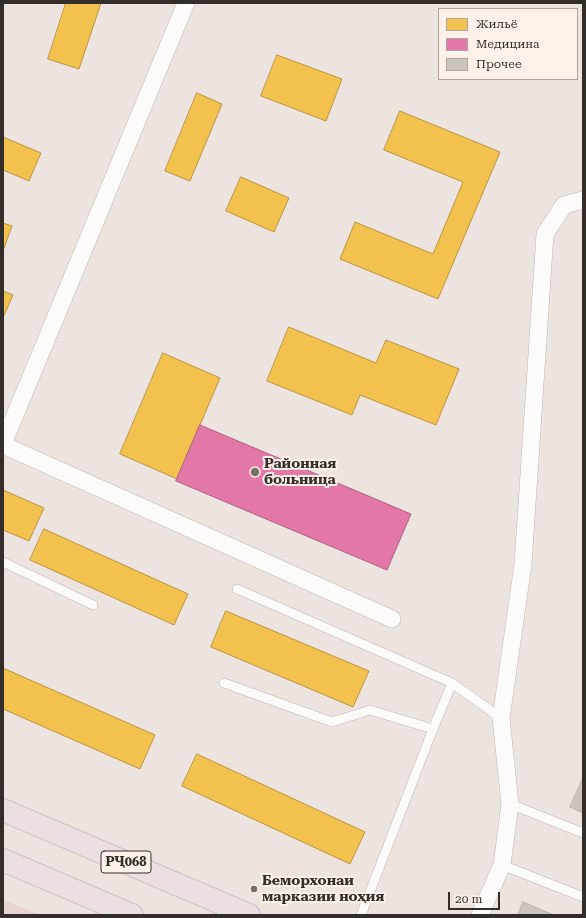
<!DOCTYPE html>
<meta charset="utf-8">
<style>
body{margin:0}
#map{position:relative;width:586px;height:918px;overflow:hidden;background:#eee4df;font-family:"Roboto Serif",serif}
canvas{display:block}
.frame{position:absolute;inset:0;border:4px solid #342e2a;pointer-events:none}
.legend{position:absolute;left:438px;top:8px;width:140px;height:72px;box-sizing:border-box;background:#fff1e9;border:1px solid #aea39d;margin:0;padding:5px 7px;list-style:none;font-size:12px;color:#342e2a}
.legend li{display:flex;align-items:center;gap:8px;height:20px}
.legend b{width:20px;border:1px solid #aea39d}
.scale{position:absolute;left:448px;top:892px;width:52px;height:18px;box-sizing:border-box;border:2px solid #342e2a;border-top:0;padding-left:5px;font-size:12px;line-height:14px;white-space:nowrap;color:#342e2a;-webkit-text-stroke:3px #fff1e9;paint-order:stroke}
</style>
<div id="map">
<canvas width="586" height="918"></canvas>
<div class="frame"></div>
<ul class="legend">
<li><b style="height:11px;background:#f2c14e"></b>Жильё</li>
<li><b style="height:11px;background:#e377a8"></b>Медицина</li>
<li><b style="height:11px;background:#cbc4bf"></b>Прочее</li>
</ul>
<div class="scale">20 m</div>
</div>
<script>
const ctx = document.querySelector('canvas').getContext('2d');
ctx.lineJoin = 'round';
function fillPath(path, color) { ctx.fillStyle = color; ctx.fill(path, 'evenodd'); }
function strokePath(path, color, width, dash) { ctx.strokeStyle = color; ctx.lineWidth = width; ctx.lineCap = dash ? 'butt' : 'round'; ctx.setLineDash(dash || []); ctx.stroke(path); }
function label(font, color, halo, rows, align = 'center') {
  ctx.font = font + ' "Roboto Serif",serif'; ctx.lineWidth = 4; ctx.setLineDash([]); ctx.textBaseline = 'middle'; ctx.strokeStyle = halo; ctx.fillStyle = color; for (const [text, x, y, turn = 0] of rows) {
    ctx.save(); ctx.translate(x, y); ctx.rotate((+turn || 0) * Math.PI / 180); ctx.textAlign = isNaN(turn) ? turn : align; if (halo) ctx.strokeText(text, 0, 0); ctx.fillText(text, 0, 0); ctx.restore();
  }
}
fillPath(new Path2D(`
 M3 900 41 915H3Z`), '#e8d5d3');
const homes = new Path2D(`
 M66 3H101L79 69 48 59Z
 M277 55 342 79 326 121 261 96Z
 M197 93 222 104 190 181 165 171Z
 M400 111 500 152 438 299 340 259 355 222 433 254 463 182 384 150Z
 M3 137 41 153 29 181 3 170Z
 M241 177 289 198 274 232 226 211Z
 M3 223 12 226 3 251Z
 M3 291 13 295 3 318Z
 M289 327 376 363 386 340 459 369 436 425 360 395 352 415 267 381Z
 M163 353 220 378 177 479 120 454Z
 M3 490 44 508 29 541 3 530Z
 M44 529 188 594 174 625 30 560Z
 M226 611 369 671 353 707 211 647Z
 M3 668 155 735 140 769 3 709Z
 M197 754 365 832 350 864 182 786Z`);
fillPath(homes, '#f2c14e');
strokePath(homes, '#b99543', 1);
const health = new Path2D(`
 M200 425 411 514 387 570 176 481Z`);
fillPath(health, '#e377a8');
strokePath(health, '#ae6182', 1);
const building = new Path2D(`
 M583 778V813L570 807Z
 M523 902 554 915H518Z`);
fillPath(building, '#cbc4bf');
strokePath(building, '#bdb5b1', 1);
const service = new Path2D(`
 M3 562 93 605
 M237 589 452 683 501 718
 M224 683 332 722 370 710 433 729
 M510 804 583 833
 M502 865 583 897
 M361 915 433 729 452 683`);
const minor = new Path2D(`
 M3 444 186 3
 M3 445 392 619
 M480 915 502 865 510 804 501 718 523 564 545 234 564 205 583 200`);
const trunk = new Path2D(`
 M3 810 249 915
 M3 860 132 915`);
strokePath(service, '#bdb5b1', 10);
strokePath(minor, '#bdb5b1', 18);
strokePath(trunk, '#c8c4c1', 24);
strokePath(service, '#fcfbfa', 9);
strokePath(minor, '#fcfbfa', 17);
strokePath(trunk, '#ecdfe2', 22);
for (const [x, y, r, color] of [
 [255,472,5,"#756e69"],
 [254,889,4,"#756e69"]
]) { const dot = new Path2D(); dot.arc(x, y, r, 0, 2 * Math.PI); ctx.fillStyle = color; ctx.fill(dot); strokePath(dot, '#fff1e9', 1.5); }
for (const [x, y, w] of [
 [126,862,50]
]) { const box = new Path2D(); box.roundRect(x - w / 2, y - 11, w, 22, 3); ctx.fillStyle = '#fff1e9'; ctx.fill(box); strokePath(box, '#342e2a', 1); }
label('bold 13px', '#342e2a', null, [
 ["РҶ068",126,862]
]);
label('bold 14px', '#342e2a', '#fff1e9', [
 ["Районная",264,464],
 ["больница",264,480],
 ["Беморхонаи",262,881],
 ["марказии ноҳия",262,897]
], 'left');
</script>
